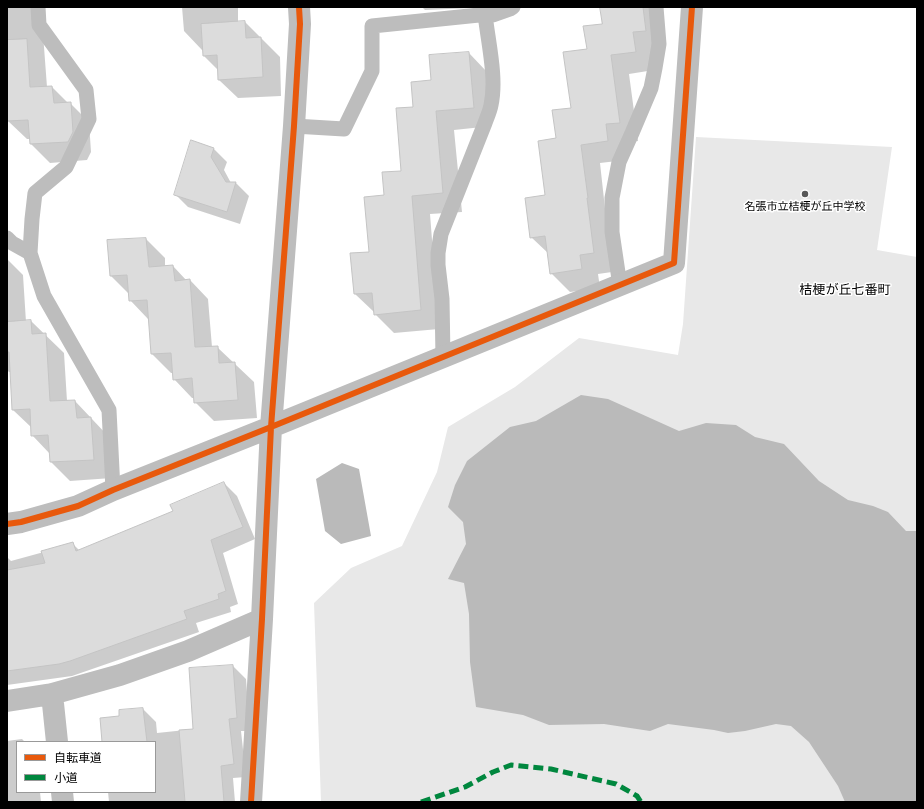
<!DOCTYPE html>
<meta charset="utf-8">
<style>
body{margin:0}
#map{position:relative;width:924px;height:809px;overflow:hidden;background:#fff;font-family:"Archivo Narrow","Noto Sans JP",sans-serif}
canvas{display:block}
.frame{position:absolute;inset:0;border:8px solid #000;pointer-events:none}
.legend{position:absolute;left:16px;top:741px;width:140px;height:52px;box-sizing:border-box;background:#fff;border:1px solid #999;margin:0;padding:5px 7px;list-style:none;font-size:12px;color:#000}
.legend li{display:flex;align-items:center;gap:8px;height:20px}
.legend b{width:20px;border:1px solid #999}
</style>
<div id="map">
<canvas width="924" height="809"></canvas>
<div class="frame"></div>
<ul class="legend">
<li><b style="height:5px;background:#e8590c"></b>自転車道</li>
<li><b style="height:5px;background:#00873e"></b>小道</li>
</ul>
</div>
<script>
const ctx = document.querySelector('canvas').getContext('2d');
ctx.lineJoin = 'round';
function fillPath(path, color) { ctx.fillStyle = color; ctx.fill(path, 'evenodd'); }
function strokePath(path, color, width, dash) { ctx.strokeStyle = color; ctx.lineWidth = width; ctx.lineCap = dash ? 'butt' : 'round'; ctx.setLineDash(dash || []); ctx.stroke(path); }
function label(font, color, halo, rows, align = 'center') {
  ctx.font = font + ' "Archivo Narrow","Noto Sans JP",sans-serif'; ctx.lineWidth = 3; ctx.setLineDash([]); ctx.textBaseline = 'middle'; ctx.strokeStyle = halo; ctx.fillStyle = color; for (const [text, x, y, turn = 0] of rows) {
    ctx.save(); ctx.translate(x, y); ctx.rotate((+turn || 0) * Math.PI / 180); ctx.textAlign = isNaN(turn) ? turn : align; if (halo) ctx.strokeText(text, 0, 0); ctx.fillText(text, 0, 0); ctx.restore();
  }
}
fillPath(new Path2D(`
 M696 137 892 147 877 250 917 257V802H321L314 603 351 568 402 546 437 472 448 427 515 387 579 338 678 355 683 324Z`), '#e8e8e8');
fillPath(new Path2D(`
 M581 395 608 399 679 431 706 423 736 425 755 437 784 444 819 481 848 500 873 506 888 512 906 531H917V802H845L838 786 809 742 791 726 776 724 745 731 728 733 714 730 668 724 650 731 604 724 549 725 523 715 476 707 470 662 469 614 464 583 448 579 466 544 463 522 448 507 455 485 467 461 510 427 536 421Z
 M342 463 359 469 371 536 341 544 325 531 316 479Z`), '#bababa');
fillPath(new Path2D(`
 M7 7H41L47 87H52L68 103H70L89 122 91 152 87 160 50 163 31 144V139H27L8 121 7 116Z
 M182 7H238V23L245 22 280 57 281 96 238 98 219 80V71L204 56 203 50H202L184 31Z
 M422 7H471L472 8 425 10Z
 M601 7H652L654 70 629 74 638 141 624 143 626 160 600 163 612 272 598 274 600 288 570 292 551 273 549 254 531 237 546 196 557 139 572 109 588 50 603 25Z
 M469 53 487 72 492 126 454 130 462 212 430 214 439 329 394 333 375 314V312H374L355 294 370 252 385 196 402 171 414 108 433 81Z
 M192 142 214 149 227 162 224 170 231 183H236L249 196 240 224 188 207 175 194Z
 M146 239 165 258V267L173 266 187 281 190 280 208 299 212 347H217L254 382 257 418 214 421 195 402V398H192L174 379 173 373H171L152 354 150 319H148L130 300 129 294 111 276Z
 M7 258V259L23 275 26 322 31 321 64 353 67 401H75L109 437 112 478 70 481 51 462 50 454 32 435V428L13 410 11 372H9L7 370Z
 M224 483 237 496 255 539 223 553 238 604 230 607 231 612 196 623 199 632 72 676 7 685V557L11 561 73 544 80 551 174 511Z
 M233 666 246 679 250 731H241L246 777 233 778 235 802H109L108 792H155V742H103L120 717 143 709 156 722 157 733 195 729Z
 M22 739 25 742H17V792H40L41 802H7V741Z`), '#0003');
const building = new Path2D(`
 M600 7H643L646 31 633 32 636 52 611 55 620 123 606 124 608 141 581 145 588 198H587L594 253 580 255 582 269 550 274 545 236 530 238 525 198 545 195 538 141 556 138 552 110 571 108 563 52 587 49 583 26 602 24Z
 M245 21 246 38 261 37 263 77 218 80 217 55 203 56 201 24Z
 M27 39 30 87 52 86 54 103 71 102 73 132 68 142 30 144 28 120 7 121V40Z
 M469 52 474 108 436 111 443 193 412 196 421 310 374 315 372 293 354 294 350 253 369 252 364 197 384 195 382 172 401 171 396 108 413 107 411 82 431 80 429 55Z
 M191 140 214 148 211 157 226 182H236L227 212 174 195Z
 M146 238 149 267 173 265 175 281 190 279 195 347 218 346 219 363 235 362 238 400 194 403 192 378 173 380 171 353 151 354 147 300 129 301 127 275 110 276 107 240Z
 M31 320 32 334 46 333 50 401 75 400 77 418 91 417 94 460 50 462 48 435 31 436 30 409 12 410 9 352H7V322Z
 M224 482 243 527 211 540 226 591 218 594 219 599 184 611 187 619 70 661 59 664 7 671V570L45 563 41 551 73 542 76 551 173 511 170 505Z
 M233 665 237 718 229 719 234 764 221 766 224 802H185L179 730 193 729 189 668Z
 M143 708 147 742H102L100 718 119 716V710Z`);
fillPath(building, '#dcdcdc');
strokePath(building, '#c4c4c4', 1);
strokePath(new Path2D(`
 M38 7 39 25 86 90 89 119 66 167 35 193 32 219 30 253 44 296 109 410 113 490
 M294 126 344 129 372 71V26L479 15H493L510 9 513 7
 M7 238 12 243 30 253
 M620 286 612 232V198L619 162 632 133 651 88 655 68 659 44 656 7
 M443 357 442 299 438 265V253L441 234 485 123C487 117 490 111 491 105 497 78 488 42 485 14`), '#bdbdbd', 15);
strokePath(new Path2D(`
 M7 524 21 522 78 506 113 490 271 427 674 263 692 7
 M52 694 57 742
 M7 701 52 694 120 675 188 651 262 619
 M62 792 63 802
 M251 802 262 619 271 427 294 126 300 24 299 7`), '#bdbdbd', 22);
strokePath(new Path2D(`
 M421 802 465 787 493 772 511 765 551 769 616 784 637 796 641 802`), '#00873e', 5, [10, 5]);
strokePath(new Path2D(`
 M7 524 21 522 78 506 113 490 271 427 674 263 692 7
 M251 802 262 619 271 427 294 126 300 24 299 7`), '#e8590c', 6);
for (const [x, y, r, color] of [
 [805,194,4,"#595959"]
]) { const dot = new Path2D(); dot.arc(x, y, r, 0, 2 * Math.PI); ctx.fillStyle = color; ctx.fill(dot); strokePath(dot, '#fff', 1.5); }
label('11px', '#000', '#fff', [
 ["名張市立桔梗が丘中学校",805,207]
]);
label('13px', '#000', '#fff', [
 ["桔梗が丘七番町",845,291]
]);
</script>
